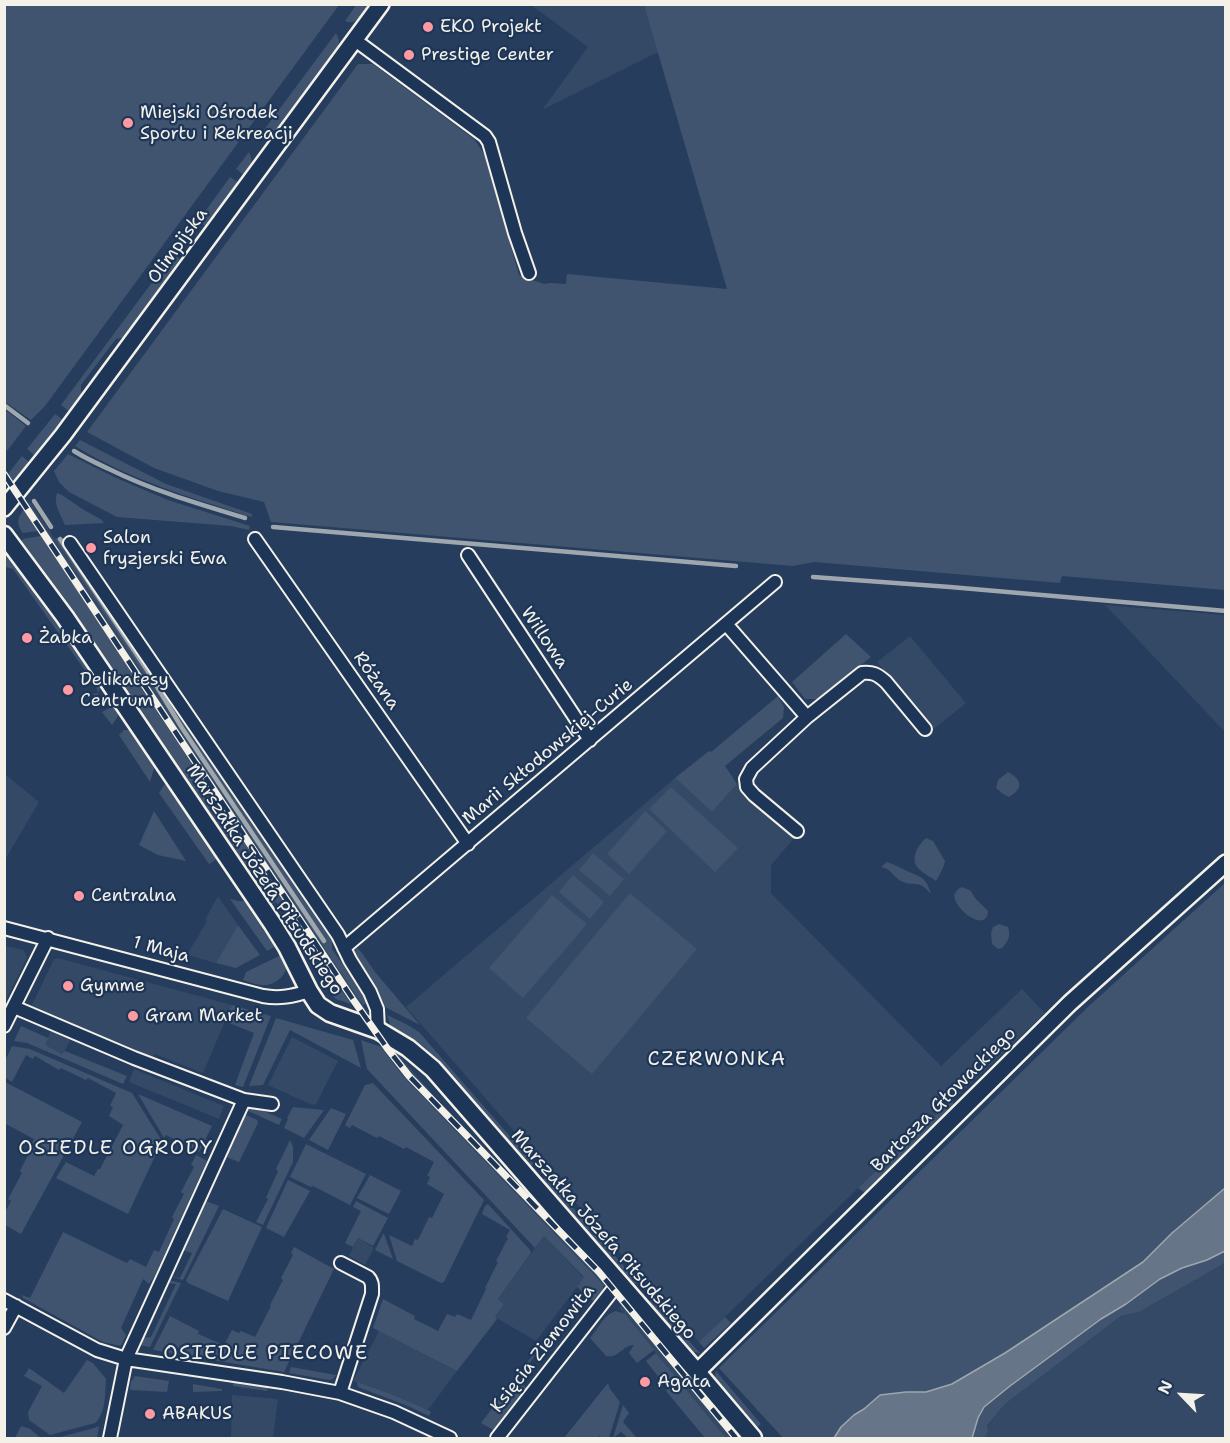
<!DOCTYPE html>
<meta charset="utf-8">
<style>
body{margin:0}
#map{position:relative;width:1230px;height:1443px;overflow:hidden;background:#263d5d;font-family:"Shantell Sans",sans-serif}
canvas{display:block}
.frame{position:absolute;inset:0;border:6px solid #f4f1e8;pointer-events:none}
.north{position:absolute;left:1152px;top:1365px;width:60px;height:60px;-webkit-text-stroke:4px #1d3557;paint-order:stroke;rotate:295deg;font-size:16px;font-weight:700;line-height:24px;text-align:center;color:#f4f1e8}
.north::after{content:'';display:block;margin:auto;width:21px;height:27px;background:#f4f1e8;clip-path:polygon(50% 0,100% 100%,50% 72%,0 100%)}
</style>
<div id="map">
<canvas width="1230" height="1443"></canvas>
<div class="frame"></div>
<div class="north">N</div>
</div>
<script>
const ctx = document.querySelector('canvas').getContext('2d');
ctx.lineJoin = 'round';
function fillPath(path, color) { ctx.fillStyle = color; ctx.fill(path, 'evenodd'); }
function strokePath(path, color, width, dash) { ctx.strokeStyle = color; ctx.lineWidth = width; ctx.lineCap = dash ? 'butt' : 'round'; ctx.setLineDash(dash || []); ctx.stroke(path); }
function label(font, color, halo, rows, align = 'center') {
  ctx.font = font + ' "Shantell Sans",sans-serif'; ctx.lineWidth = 4.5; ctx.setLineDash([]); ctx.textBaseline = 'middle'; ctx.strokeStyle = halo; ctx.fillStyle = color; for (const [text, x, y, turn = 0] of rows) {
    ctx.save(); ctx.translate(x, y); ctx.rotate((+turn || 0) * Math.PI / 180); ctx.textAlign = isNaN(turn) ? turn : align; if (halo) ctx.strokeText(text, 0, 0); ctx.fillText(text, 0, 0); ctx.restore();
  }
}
fillPath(new Path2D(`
 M531 5H644L658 52 542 110 588 47Z
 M30 501 348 984 389 1043 439 1102 580 1247 610 1280 604 1285 402 1075 381 1047 24 509Z
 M1105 605 1225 615V732Z
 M910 636 966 703 934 729 877 662Z
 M5 774 39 802 5 860Z
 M675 778 712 812 737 784 796 836 771 865V893L941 1066 1022 989 1045 1013 988 1068 946 1106 883 1170 879 1168 699 1342 559 1184 563 1180 558 1174 554 1177 406 1007Z
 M218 896 238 925 216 963 187 955 207 921 205 920Z
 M5 946 24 950 27 958 5 1002Z
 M58 958 232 1005 203 1073 155 1054 153 1057 31 1007 54 959Z
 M53 1027 72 1037 63 1054 44 1045Z
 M292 1037 338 1061 316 1104 312 1105 268 1085Z
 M134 1069 224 1106 219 1119 129 1082Z
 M544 1236 584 1278 536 1341 495 1317 504 1304 498 1299Z
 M358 1238 374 1248 365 1265 349 1256Z
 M1225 1263V1438H985L988 1431 987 1427 1005 1404 1121 1316 1139 1312Z
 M627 1301 740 1438H726L619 1308Z
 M379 1331 457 1371 428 1410 391 1394 353 1381Z
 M232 1395 278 1399 273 1438H231Z`), '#334966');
fillPath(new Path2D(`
 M4 5H339L45 406 31 420 5 402Z
 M356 5H370C363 14 358 26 345 21Z
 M644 5H1225V590L1062 576 1060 583 814 562 793 566 271 522 264 502 218 491 154 468 87 432 358 64H373L474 139 486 157 519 275 544 284 550 283 566 284 567 274 727 289Z
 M336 33 339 40 338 48 273 136 266 141 258 138Z
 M249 152C254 162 251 167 244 175L236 169Z
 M230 177 239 183 211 220 205 225 196 224Z
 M173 254 180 259 165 280 166 282 126 337 116 339 81 385V397L70 412 61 405Z
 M4 409 26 426 7 451 5 446Z
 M55 414 63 420 35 456 27 449Z
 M80 440 166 484 252 514V517C192 498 130 480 75 446Z
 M68 454 114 477 168 500 250 526 249 530 231 526 117 517 69 492 59 482 54 471Z
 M22 456 30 463 14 482 8 474Z
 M57 493 62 495 84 510 102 520 104 523 65 525C61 516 53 504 57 493Z
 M24 509 38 531 23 533C16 524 17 518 24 509Z
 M41 536 351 1004 336 999 331 994 302 940 276 902 271 905 21 541 23 539Z
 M61 536 332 937V949L366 998 367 1003 363 1005 348 984 55 539Z
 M7 549 96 677 100 688 96 699 93 694 98 693 96 686 13 569 6 567 5 564V551Z
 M846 634 871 657 819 699H805L792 682Z
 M778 696 784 707 783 718 725 766 737 784 712 812 675 778 709 751 711 752Z
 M111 707H114L118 711V716L112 725 102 712Z
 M124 730H128L131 731 153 763 154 769 150 782 119 735Z
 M1008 772C1022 780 1024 788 1009 797L1003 794 996 788 998 780Z
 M167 784 169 786 218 858 209 864 159 793 164 785Z
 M671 787 738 848 715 872 649 809Z
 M154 811 186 861 158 855 139 845Z
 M645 811 667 831 629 874 607 854Z
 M926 838 933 841 945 861 943 868 936 881C931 877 924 874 919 869 909 860 918 845 926 838Z
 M593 853 624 879 610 896 579 870Z
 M887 862C893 864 896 866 901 868 917 877 926 874 931 894 918 878 914 888 901 881 891 875 893 870 881 867Z
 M573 875 604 902 590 919 559 892Z
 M1225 883V1263L1139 1312 1121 1316 1005 1404 987 1426 988 1431 985 1438H783L719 1368 1090 1005Z
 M962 887 971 891 975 898 988 911C987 929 967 917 961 909 957 905 955 901 954 895L958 889Z
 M630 893 697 949 592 1074 526 1018Z
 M552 895 587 924 523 998 489 968Z
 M230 899 238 901H247L276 946 267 951Z
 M999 924 1008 927C1011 936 1008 942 1002 948L998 949 992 944 991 933 993 927Z
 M238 925 260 955 236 968 216 963Z
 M357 948 362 953 375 972 420 1025 385 1007C378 984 363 973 355 952Z
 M281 955C282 958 285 961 286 964 288 976 273 986 263 985 257 985 249 982 243 980L246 972Z
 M232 1005 271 1016 243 1087 235 1085 254 1033 224 1021Z
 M387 1015 406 1024 419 1032 534 1164 530 1166 436 1058 423 1046 411 1038 395 1030 391 1027Z
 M276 1018 353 1040 361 1068 290 1030 263 1085 249 1086Z
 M21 1026 48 1038 45 1045 62 1054 65 1051 127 1076 123 1084 27 1043 14 1041Z
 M361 1040 381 1047 402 1075 604 1285 601 1293 594 1302 577 1287 584 1277 544 1236 535 1248 367 1069Z
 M12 1046 30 1049 132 1093 162 1141 128 1214 56 1178 66 1162 94 1176 98 1169H100L123 1125 109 1116 113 1107 110 1106 116 1093 88 1078 86 1080 61 1068 59 1070 35 1056 33 1059 26 1055 12 1082 4 1077 5 1061Z
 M5 1082 82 1122 21 1234 5 1225V1212L11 1201 8 1199 22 1173 20 1171 32 1147 30 1146 34 1139 6 1124 5 1126Z
 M373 1083 484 1200 444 1282 441 1283 397 1261 389 1235 412 1246 415 1239 418 1240 429 1217 432 1218 444 1194 427 1184 430 1177 427 1176 434 1162 406 1147 404 1149 379 1136 377 1138 352 1125 350 1128 345 1125 365 1085Z
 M138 1094 212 1126 199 1152 166 1135 164 1138Z
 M952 1099 954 1106 953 1111 872 1191 865 1193 858 1188 879 1168 883 1170Z
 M250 1105 282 1119 279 1125 244 1109Z
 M293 1107 324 1110 304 1138 284 1128 288 1119 287 1118Z
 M331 1108 346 1114 328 1150 309 1140Z
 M242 1113 257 1120 258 1123 239 1162 224 1156Z
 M290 1140 293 1147V1162L263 1225 256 1222 268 1199 266 1198 278 1171 276 1169Z
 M306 1144 366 1174 350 1205 313 1186 311 1187 290 1177Z
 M196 1155 207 1161 154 1277 149 1284 143 1279 121 1328 126 1335 121 1346 103 1342 23 1298 22 1295 30 1298 63 1232 127 1263 130 1259 146 1267 154 1250 159 1252 174 1219 172 1217 184 1194 181 1192 194 1167 191 1165Z
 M370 1175 401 1191 389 1214 357 1198Z
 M546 1177 638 1282 634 1285 542 1180Z
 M288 1180 310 1191 284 1237 266 1228Z
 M206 1201 219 1206 183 1280 170 1276 180 1278 192 1253 182 1250Z
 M356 1201 388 1218 373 1246 358 1238 353 1247 345 1243 361 1211 353 1207Z
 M488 1204 530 1250 531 1253 498 1299 504 1304 495 1317 497 1319 457 1371 373 1328 383 1299 415 1316 414 1319 438 1331 447 1314 455 1317 457 1314 471 1320 486 1289 485 1288 498 1262 496 1261 508 1238 506 1237 510 1230 482 1214 485 1206Z
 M223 1209 262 1227 228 1301 188 1283 186 1280Z
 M383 1234H384L393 1259 375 1250Z
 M294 1247 334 1269 284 1372 153 1350 170 1316 199 1331 198 1334 224 1345 232 1330 239 1333 241 1331 255 1337 271 1306 270 1305 283 1280 281 1278 293 1255 291 1253Z
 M168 1280 181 1283 150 1347 138 1345 141 1338 151 1337 176 1284 167 1283Z
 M652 1300 699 1352 701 1353 692 1352 690 1351 648 1303Z
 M616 1311 625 1314 654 1350 637 1363 629 1353 634 1345C623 1345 618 1359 606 1356L590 1338C598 1329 604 1314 616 1311Z
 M725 1317 731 1323 704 1348 699 1342Z
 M541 1344 543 1345 517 1380 528 1389 495 1431 481 1423Z
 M656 1353 726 1438H705L666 1391 668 1389 646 1361Z
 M87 1360 93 1363 106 1379C105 1393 106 1414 95 1423L50 1435 29 1420 28 1412 42 1386 24 1376 29 1368 64 1393Z
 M291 1367 336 1375 333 1379 329 1380 289 1373Z
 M716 1371 761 1424 756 1428 717 1382 715 1376Z
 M135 1376 169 1381 167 1392 130 1390 131 1382Z
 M233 1381 268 1387 267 1391 233 1386Z
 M357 1382 391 1394 428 1410 431 1412 429 1416 408 1406 358 1387Z
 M608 1383 610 1389 620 1402 609 1438H602L600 1436 595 1438H564Z
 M193 1384 222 1389V1391L193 1392Z
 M623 1405 629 1413 623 1422 637 1438H628L621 1432 613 1438Z
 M21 1426 30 1429 41 1438H15Z
 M99 1426 97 1438H57L94 1428Z`), '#40546f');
const water = new Path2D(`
 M1225 1188V1251L1207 1260 1182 1268 1160 1279 1126 1304 1101 1319 1010 1386 984 1407 978 1418 972 1438H834L841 1427 854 1415 864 1409 880 1395 906 1392H926L952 1384 1005 1353 1143 1262 1172 1233Z`);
fillPath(water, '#677588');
strokePath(water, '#9fa7ae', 1.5);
strokePath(new Path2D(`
 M4 405 28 423
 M74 451C85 458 98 464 111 470 154 491 199 504 245 518
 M34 501 51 527
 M273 527 736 566
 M60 539 147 670 182 728 324 941
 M813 577 950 587 1226 611`), '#9fa7ae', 4.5);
const minor = new Path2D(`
 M355 40 485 136 489 142 515 233 529 273
 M255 539 468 844
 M70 543 338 935 350 960 370 992 377 1009 378 1030
 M468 555 590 740
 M727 625 807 717
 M797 831 754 795 747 787 746 779 752 768 807 717 862 673C873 672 877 674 886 682L925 729
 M4 928 263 996C280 999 293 996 309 991
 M344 948 775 582
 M14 1007 134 1058 244 1100 126 1359 110 1438
 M4 1026 48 938
 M244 1100 272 1104
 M4 1300 97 1350 126 1359 282 1382 340 1393 394 1412 450 1438
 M4 1328 16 1306
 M340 1393 372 1294C372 1287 373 1282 368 1277L341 1263
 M497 1438 619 1282`);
const tertiary = new Path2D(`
 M4 508 63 435 381 4
 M697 1372 1070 1003 1226 863`);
const secondary = new Path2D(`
 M4 535 65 617 272 923 287 947 309 991 318 1005 330 1013 378 1030 408 1048 433 1069 697 1372 753 1438`);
strokePath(minor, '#f4f1e8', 16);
strokePath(tertiary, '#f4f1e8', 20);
strokePath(secondary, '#f4f1e8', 21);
strokePath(minor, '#1d3557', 12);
strokePath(tertiary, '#1d3557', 15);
strokePath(secondary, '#1d3557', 16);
const rail = new Path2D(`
 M4 474 352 998 387 1048 409 1076 599 1272 736 1438`);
strokePath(rail, '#f4f1e8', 7);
strokePath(rail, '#1d3557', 4.5, [14]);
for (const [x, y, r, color] of [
 [428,27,6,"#ff9aa2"],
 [409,55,6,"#ff9aa2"],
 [128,123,6,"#ff9aa2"],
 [91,548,6,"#ff9aa2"],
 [27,638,6,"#ff9aa2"],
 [68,690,6,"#ff9aa2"],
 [79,896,6,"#ff9aa2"],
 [68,986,6,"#ff9aa2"],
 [133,1016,6,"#ff9aa2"],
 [645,1382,6,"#ff9aa2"],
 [150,1414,6,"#ff9aa2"]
]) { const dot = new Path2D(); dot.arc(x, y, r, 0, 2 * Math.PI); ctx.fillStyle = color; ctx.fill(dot); strokePath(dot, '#1d3557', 2); }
label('18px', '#f4f1e8', '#1d3557', [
 ["EKO Projekt",440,27],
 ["Prestige Center",421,55],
 ["Miejski Ośrodek",140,113],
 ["Sportu i Rekreacji",140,134],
 ["Salon",103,538],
 ["fryzjerski Ewa",103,559],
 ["Żabka",39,638],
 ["Delikatesy",80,680],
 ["Centrum",80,701],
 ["Centralna",91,896],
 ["Gymme",80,986],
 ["Gram Market",145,1016],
 ["Agata",657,1382],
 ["ABAKUS",162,1414]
], 'left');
label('18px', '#f4f1e8', '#1d3557', [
 ["Olimpijska",178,246,-54],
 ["Willowa",544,638,56],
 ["Różana",376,681,55],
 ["Marii Skłodowskiej-Curie",548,752,-40],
 ["Marszałka Józefa Piłsudskiego",264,880,57],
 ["1 Maja",161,950,15],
 ["Bartosza Głowackiego",944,1100,-45],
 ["Marszałka Józefa Piłsudskiego",603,1235,49],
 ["Księcia Ziemowita",543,1349,-52]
]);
ctx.letterSpacing = '1.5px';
label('20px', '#f4f1e8', '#1d3557', [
 ["CZERWONKA",717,1060],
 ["OSIEDLE OGRODY",116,1149],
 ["OSIEDLE PIECOWE",266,1354]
]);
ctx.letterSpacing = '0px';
</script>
